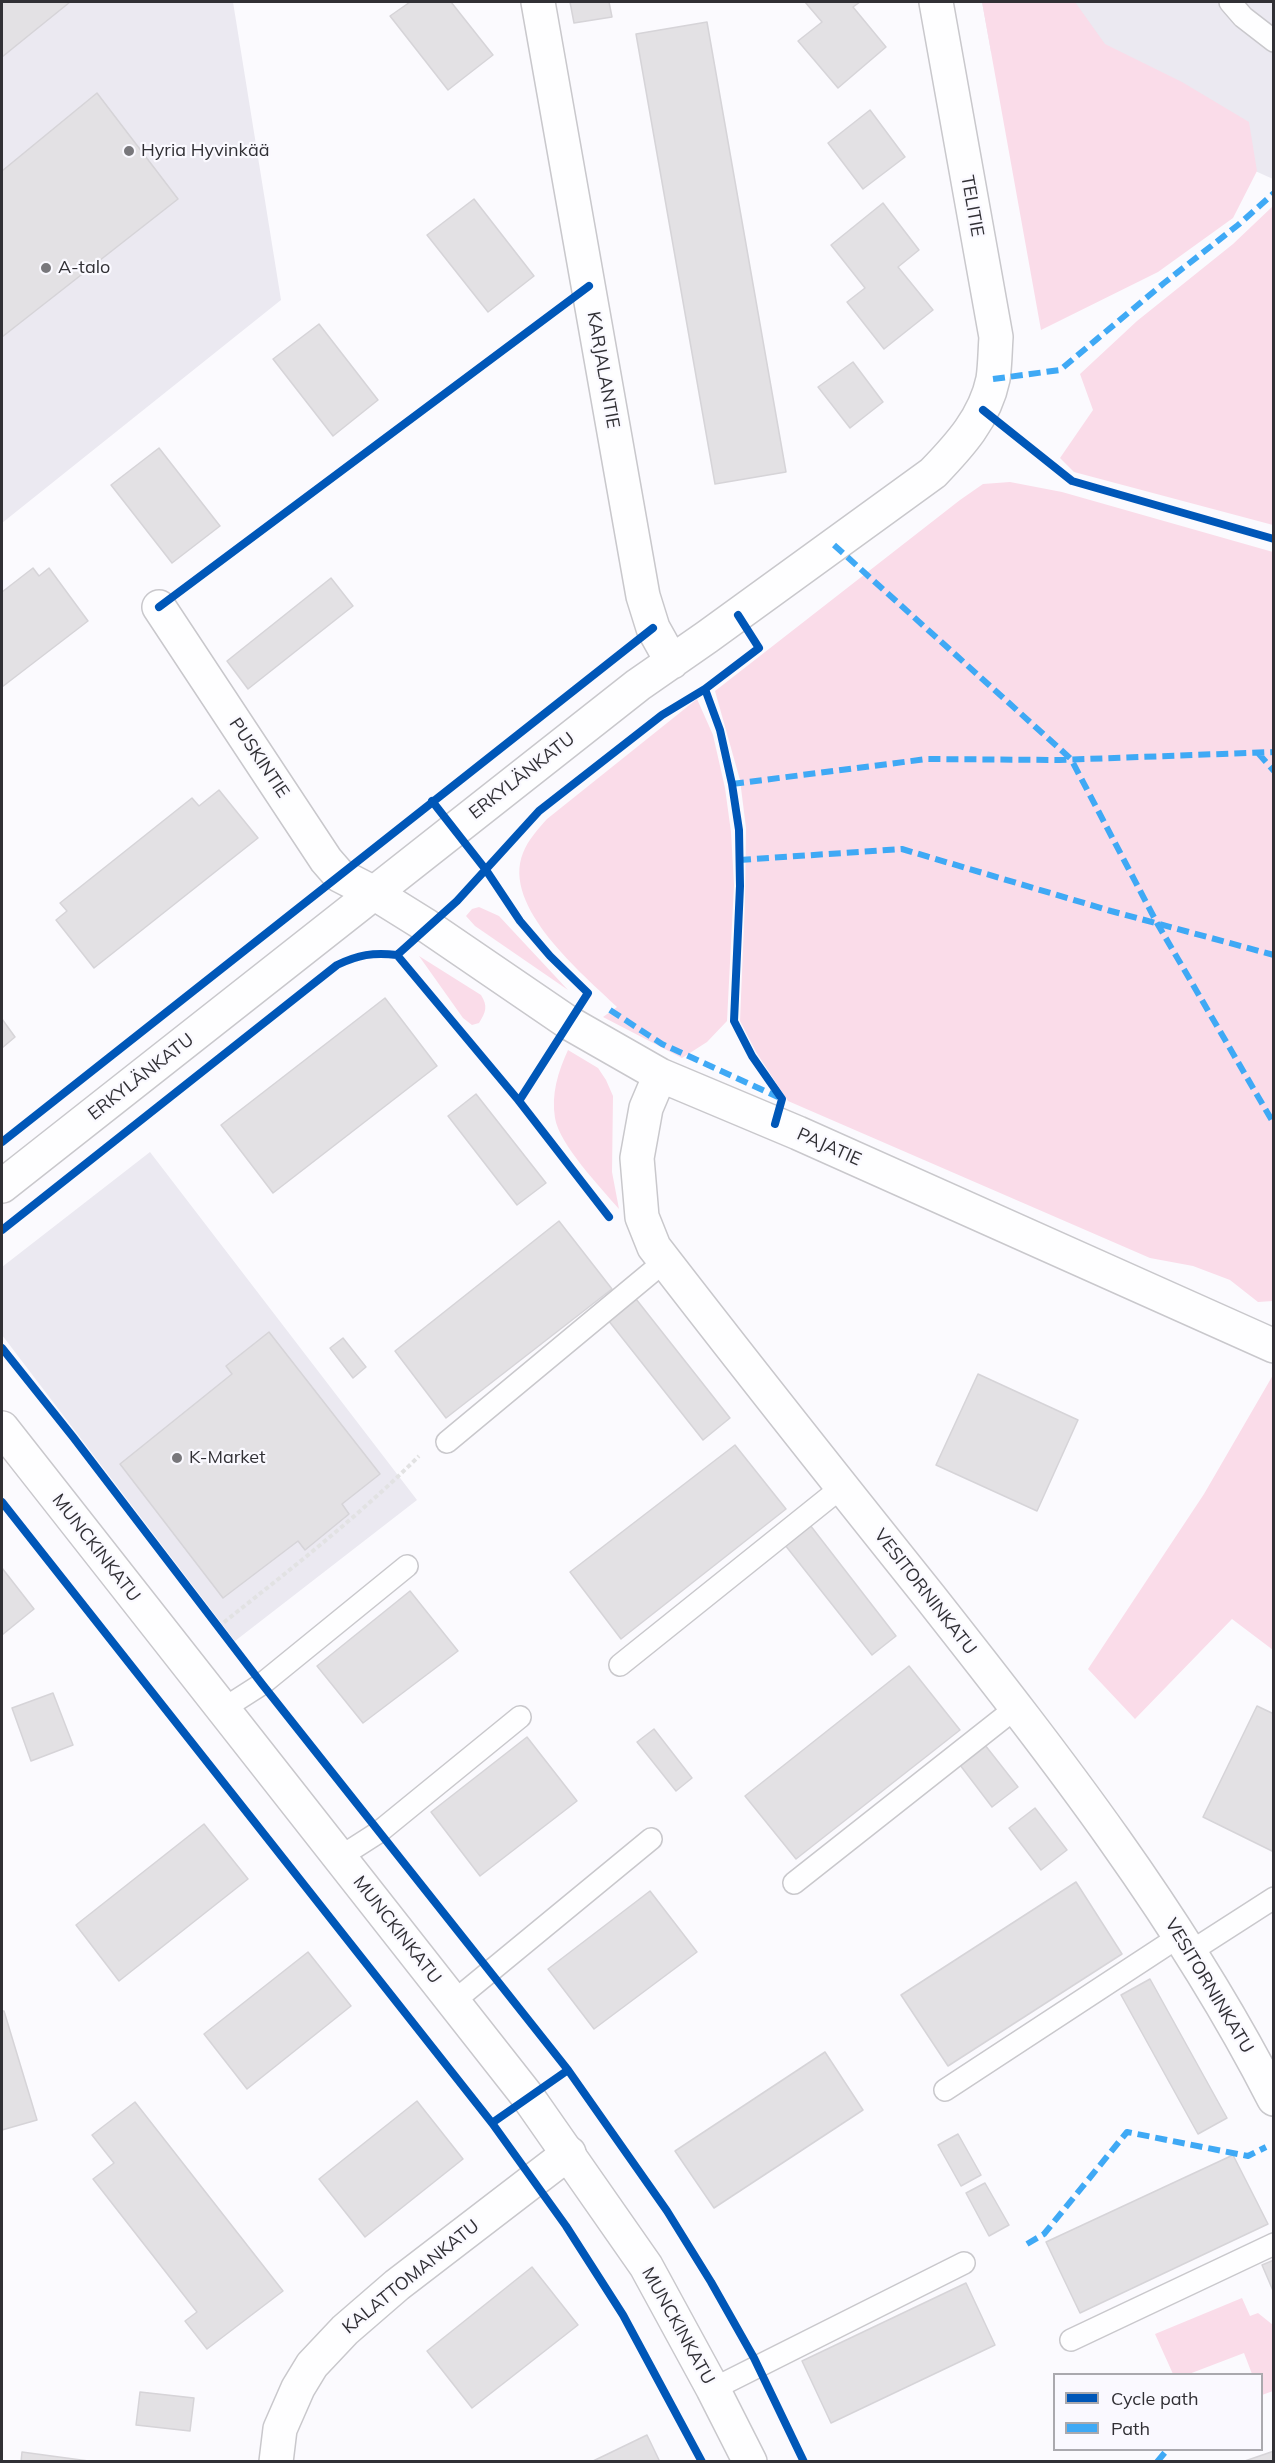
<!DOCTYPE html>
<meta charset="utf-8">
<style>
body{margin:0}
#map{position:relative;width:1275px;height:2463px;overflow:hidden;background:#fbfafe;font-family:Mulish,sans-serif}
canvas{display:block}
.frame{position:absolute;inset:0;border:3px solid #313035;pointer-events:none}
.legend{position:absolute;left:1053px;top:2373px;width:210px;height:78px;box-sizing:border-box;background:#faf9ff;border:2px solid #aaa9ae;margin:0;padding:8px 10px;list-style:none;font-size:18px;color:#313035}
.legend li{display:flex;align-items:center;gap:12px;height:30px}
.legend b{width:30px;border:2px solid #aaa9ae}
</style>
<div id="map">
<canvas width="1275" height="2463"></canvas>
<div class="frame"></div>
<ul class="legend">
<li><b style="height:8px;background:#0057b8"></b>Cycle path</li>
<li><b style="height:8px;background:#3fa9f5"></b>Path</li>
</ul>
</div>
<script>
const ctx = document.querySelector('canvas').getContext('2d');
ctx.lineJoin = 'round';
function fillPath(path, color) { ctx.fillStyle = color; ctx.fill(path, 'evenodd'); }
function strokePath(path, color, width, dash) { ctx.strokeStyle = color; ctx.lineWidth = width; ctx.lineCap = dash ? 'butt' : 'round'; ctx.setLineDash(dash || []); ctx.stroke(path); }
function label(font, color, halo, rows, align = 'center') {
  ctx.font = font + ' Mulish,sans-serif'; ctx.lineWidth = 4.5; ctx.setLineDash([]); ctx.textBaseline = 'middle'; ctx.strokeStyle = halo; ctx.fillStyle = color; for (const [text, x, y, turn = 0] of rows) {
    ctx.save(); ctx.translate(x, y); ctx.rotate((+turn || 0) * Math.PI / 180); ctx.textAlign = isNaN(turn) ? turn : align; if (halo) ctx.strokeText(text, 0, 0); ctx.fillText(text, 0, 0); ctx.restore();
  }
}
fillPath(new Path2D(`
 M2 2H233L281 300 2 523Z
 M982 2H1273V179L991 52Z
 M150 1152 417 1500 235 1641 2 1335V1267Z`), '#ebe9f1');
fillPath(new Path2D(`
 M982 2H1075L1105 44 1182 82 1249 122 1257 171 1233 218 1158 272 1041 330Z
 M1273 206V525L1074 472 1060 458 1093 410 1080 374 1137 321 1233 244Z
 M1010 482 1062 492 1273 552V1301L1258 1302 1230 1280 1193 1266 1150 1258 788 1101 756 1052 740 1021 745 899 746 828 740 780 715 691 960 500 983 484Z
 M697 699 713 735 725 788 731 832 734 885 727 1021 707 1042 682 1058 603 1017 617 1007C583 974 501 907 523 853 528 840 538 829 547 819Z
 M479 907 499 916 568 990 475 926 466 916 472 909Z
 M419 956 481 995C488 1006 486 1012 479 1023L472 1025 463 1018Z
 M568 1050 598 1068 606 1080 613 1096 612 1172 619 1209C601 1188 559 1144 555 1118 551 1094 558 1072 568 1050Z
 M1273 1375V1650L1232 1619 1135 1719 1088 1669 1204 1494Z
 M1242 2298 1250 2316 1258 2313 1273 2325V2391L1262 2395V2374H1252L1244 2353 1189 2374H1173L1155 2334Z`), '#fadce9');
const building = new Path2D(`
 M2 2H70L2 57Z
 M410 2H451L493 55 448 90 390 16Z
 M570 2H609L612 17 574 23Z
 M805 2H860L853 7 886 47 838 88 798 41 822 22Z
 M707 22 786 472 715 484 636 34Z
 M97 93 178 199 2 337V171Z
 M870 110 905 157 863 189 828 143Z
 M474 199 534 276 488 312 427 235Z
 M883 203 919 250 898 267 933 310 884 349 847 302 865 288 831 245Z
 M319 324 378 400 333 436 273 359Z
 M853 362 883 402 850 428 818 387Z
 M159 448 220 526 172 563 111 485Z
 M33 568 39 576 49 568 88 621 2 687V592Z
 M331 578 353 606 248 689 227 661Z
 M219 790 258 838 94 968 56 920 67 911 60 903 192 798 199 806Z
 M385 998 437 1066 273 1193 221 1125Z
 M2 1019 15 1037 2 1048Z
 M476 1094 546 1183 517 1205 448 1116Z
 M559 1221 612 1289 446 1418 395 1351Z
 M636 1299 730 1418 703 1440 608 1320Z
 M269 1332 380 1474 342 1504 349 1514 305 1550 298 1541 223 1598 120 1464 232 1374 226 1366Z
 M343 1338 366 1367 353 1378 330 1348Z
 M978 1374 1078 1420 1037 1511 936 1465Z
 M735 1445 786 1509 621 1639 570 1572Z
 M810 1525 896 1636 872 1655 785 1545Z
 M2 1568 34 1609 2 1635Z
 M410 1591 458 1651 363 1723 317 1666Z
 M909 1666 960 1730 796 1859 745 1796Z
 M53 1693 73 1745 31 1761 12 1708Z
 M1257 1706 1274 1714V1852L1203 1817Z
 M654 1729 692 1778 676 1791 637 1742Z
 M527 1737 577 1801 480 1876 431 1812Z
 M985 1745 1018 1787 992 1807 960 1765Z
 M1035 1808 1067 1850 1041 1870 1009 1828Z
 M204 1824 248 1879 119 1981 76 1925Z
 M1076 1882 1122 1954 948 2066 901 1995Z
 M650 1891 697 1952 594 2029 548 1969Z
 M308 1952 351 2006 247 2089 204 2034Z
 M1150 1979 1227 2118 1198 2134 1121 1995Z
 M2 2011H4L37 2120 2 2130Z
 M825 2052 863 2110 714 2208 675 2151Z
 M417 2101 463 2159 365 2237 319 2179Z
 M135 2102 283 2291 207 2349 185 2321 197 2312 93 2179 114 2163 92 2135Z
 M958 2134 981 2175 961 2186 938 2145Z
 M1233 2155 1268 2224 1080 2313 1046 2242Z
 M985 2183 1009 2225 989 2236 966 2193Z
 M1274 2260V2293L1262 2265Z
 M532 2267 578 2325 472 2408 427 2351Z
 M966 2283 995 2345 831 2423 802 2361Z
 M140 2392 194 2398 190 2431 136 2425Z
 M647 2435 660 2462H591Z
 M1274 2451V2462H1242Z
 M22 2452 96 2462H21Z`);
fillPath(building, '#e3e1e4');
strokePath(building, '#d6d4d8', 1.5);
const lane = new Path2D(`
 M1230 2 1243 17 1274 41
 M447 1442 665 1261
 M620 1665 842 1487
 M223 1709 262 1684 407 1566
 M340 1857 379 1832 520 1717
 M794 1883 1017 1707
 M1190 1952 1274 1898
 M453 2002 651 1839
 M945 2090 1180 1936
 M1071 2340 1274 2244
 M713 2389 964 2263`);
const street = new Path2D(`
 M538 2 643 596 653 628 672 662
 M159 607 326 860 339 875 374 893 427 926 569 1023 660 1075 798 1133 1274 1346
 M660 1075 646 1108 637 1158 642 1217 654 1247C745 1365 837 1481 930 1597 1056 1757 1181 1917 1274 2099
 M2 1186 638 685 707 637 933 473C959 446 985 418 993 379 995 366 995 351 996 337L936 2
 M276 2462 280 2429 298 2388 312 2365 345 2330 397 2285 569 2153`);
const secondary = new Path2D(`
 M2 1428 528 2097 646 2266 713 2389 750 2462`);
strokePath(lane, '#c9c8cc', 24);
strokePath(street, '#c9c8cc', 36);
strokePath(secondary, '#c9c8cc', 36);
strokePath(new Path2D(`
 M218 1627C287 1572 357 1518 419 1456`), '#e2e2e3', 4, [4.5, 3]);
strokePath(lane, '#fefeff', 21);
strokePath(street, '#fefeff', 33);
strokePath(secondary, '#fefeff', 33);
strokePath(new Path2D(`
 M993 379 1060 370 1164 283 1238 225 1274 193
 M834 545 1071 759 1157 923 1274 1124
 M1258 753 1274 771
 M732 784 927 759 1059 760 1274 752
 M739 860 902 849 1111 911 1274 955
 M610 1010 662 1044 778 1097
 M1027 2244 1044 2234 1127 2132 1248 2156 1266 2147
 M1157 2462 1167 2450`), '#3fa9f5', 6, [12, 6]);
strokePath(new Path2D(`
 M983 410 1072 481 1274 539
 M159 607 589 286
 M705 689 720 730 732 784 739 830 740 886 734 1021 752 1056 782 1099 775 1124
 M432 801 486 870 520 921 550 956 588 993 519 1101
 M397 955 519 1101 609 1217
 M2 1142 653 628
 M2 1230 337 965C358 955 373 952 397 955L457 901 539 811 662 715 705 689 759 648 738 615
 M2 1348 73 1437 262 1684 568 2070 667 2211 711 2282 754 2358 804 2462
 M2 1502 492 2123 566 2226 623 2315 702 2462
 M492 2123 568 2070`), '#0057b8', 8);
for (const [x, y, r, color] of [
 [129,151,6,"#78777b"],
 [46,268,6,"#78777b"],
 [177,1458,6,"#78777b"]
]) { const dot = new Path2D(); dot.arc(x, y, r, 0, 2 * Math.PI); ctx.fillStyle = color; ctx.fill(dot); strokePath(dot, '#faf9ff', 2); }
label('18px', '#313035', '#faf9ff', [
 ["Hyria Hyvinkää",141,151],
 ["A-talo",58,268],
 ["K-Market",189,1458]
], 'left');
label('18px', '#313035', '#faf9ff', [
 ["TELITIE",972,206,80],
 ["KARJALANTIE",603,370,80],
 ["PUSKINTIE",259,758,56],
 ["ERKYLÄNKATU",522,776,-38],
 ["ERKYLÄNKATU",141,1077,-38],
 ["PAJATIE",829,1147,24],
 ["MUNCKINKATU",96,1548,52],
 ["VESITORNINKATU",925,1592,52],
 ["MUNCKINKATU",397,1930,52],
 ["VESITORNINKATU",1209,1986,59],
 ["KALATTOMANKATU",411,2277,-39],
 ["MUNCKINKATU",678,2326,61]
]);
</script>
